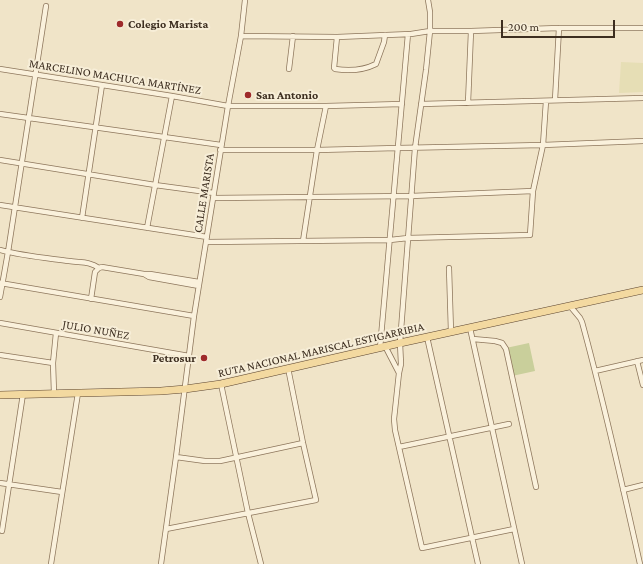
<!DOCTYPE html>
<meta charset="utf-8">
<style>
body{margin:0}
#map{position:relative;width:643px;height:564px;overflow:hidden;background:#f0e4c8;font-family:"Crimson Pro",serif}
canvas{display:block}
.scale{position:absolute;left:501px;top:20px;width:114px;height:18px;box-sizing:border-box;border:2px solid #3d2e20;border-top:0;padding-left:5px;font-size:12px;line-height:14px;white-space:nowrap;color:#3d2e20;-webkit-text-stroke:3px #f7eed8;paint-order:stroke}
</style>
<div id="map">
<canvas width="643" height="564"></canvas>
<div class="scale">200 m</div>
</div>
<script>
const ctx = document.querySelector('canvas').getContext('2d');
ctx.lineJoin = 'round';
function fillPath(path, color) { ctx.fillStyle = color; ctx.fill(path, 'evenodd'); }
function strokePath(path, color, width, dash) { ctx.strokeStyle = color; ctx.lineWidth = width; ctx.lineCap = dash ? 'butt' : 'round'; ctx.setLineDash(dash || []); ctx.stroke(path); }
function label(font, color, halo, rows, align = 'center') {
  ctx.font = font + ' "Crimson Pro",serif'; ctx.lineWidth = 4; ctx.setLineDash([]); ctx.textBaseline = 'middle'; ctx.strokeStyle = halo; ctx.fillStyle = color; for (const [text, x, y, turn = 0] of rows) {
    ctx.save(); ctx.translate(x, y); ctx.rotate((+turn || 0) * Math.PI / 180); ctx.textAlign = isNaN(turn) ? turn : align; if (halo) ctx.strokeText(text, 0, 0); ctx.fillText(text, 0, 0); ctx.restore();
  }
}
fillPath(new Path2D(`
 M621 62 643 63V92L619 93Z`), '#e6deb5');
fillPath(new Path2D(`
 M529 343 535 371 512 376 506 348Z`), '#c9cf9b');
const street = new Path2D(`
 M428 0 430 12V31L426 70 415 148 400 343 401 364 399 373 394 419 395 430 422 548 514 529
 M241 36 337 37 411 34 430 31H471L559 28H643
 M337 37 334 68 335 69C348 71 364 70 376 64L384 42 385 35
 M0 69 172 96 228 106H326L402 104
 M289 69 293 36
 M555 100 559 28
 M468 103 471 31
 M421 104 643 98
 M0 114 221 145
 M220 150H317L398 148 543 145 643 141
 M0 160 155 185 214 193
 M213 198 411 196 533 191
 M0 205 207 237
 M82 218 102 85
 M147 228 172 96
 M303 241 317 150 326 106
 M206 242 390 240 408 238 530 235 533 191 543 145 546 101
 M0 250C22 256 46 258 69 261 80 263 89 261 99 268
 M449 268 451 332
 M0 283 194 316
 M199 286 149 277 144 274H150L199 282
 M0 297 8 252 46 6
 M91 299 95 272 99 268 102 267 144 274
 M570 306 580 318 582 322C604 402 622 483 640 564
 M0 323 189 356
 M470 328 522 564
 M427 337 478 564
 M473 339 495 341 502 343 506 349 536 487
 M385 346 399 373
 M380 348 408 34
 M0 355 53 363
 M637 361 643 385
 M595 371 643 360
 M221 384 248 513 261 564
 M54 393 53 363 56 333
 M399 447 509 424
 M176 457 205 461H220L303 443
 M0 483 62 492
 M623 490 643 485
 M166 529 316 500 303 443 288 368
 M2 531 23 394
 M51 564 78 393
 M161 564 176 457 194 316 228 106 241 36 245 0`);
const primary = new Path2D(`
 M0 395 161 391 185 389 221 384 400 343 643 290`);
strokePath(street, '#8d765c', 6);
strokePath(primary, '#5b4430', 8);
strokePath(street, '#faf1dc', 4.5);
strokePath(primary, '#f3d9a0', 7);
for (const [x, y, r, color] of [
 [120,24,4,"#9e2a2b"],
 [248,95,4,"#9e2a2b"],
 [204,358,4,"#9e2a2b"]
]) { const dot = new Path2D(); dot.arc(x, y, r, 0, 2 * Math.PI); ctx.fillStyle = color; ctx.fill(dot); strokePath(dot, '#f7eed8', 1.5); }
label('bold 12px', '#3d2e20', '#f7eed8', [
 ["Colegio Marista",128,24],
 ["San Antonio",256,95],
 ["Petrosur",196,358,"right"]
], 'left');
label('12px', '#3d2e20', '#f7eed8', [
 ["MARCELINO MACHUCA MARTÍNEZ",115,77,9],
 ["CALLE MARISTA",204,193,-81],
 ["JULIO NUÑEZ",96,330,10],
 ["RUTA NACIONAL MARISCAL ESTIGARRIBIA",321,350,-13]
]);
</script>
